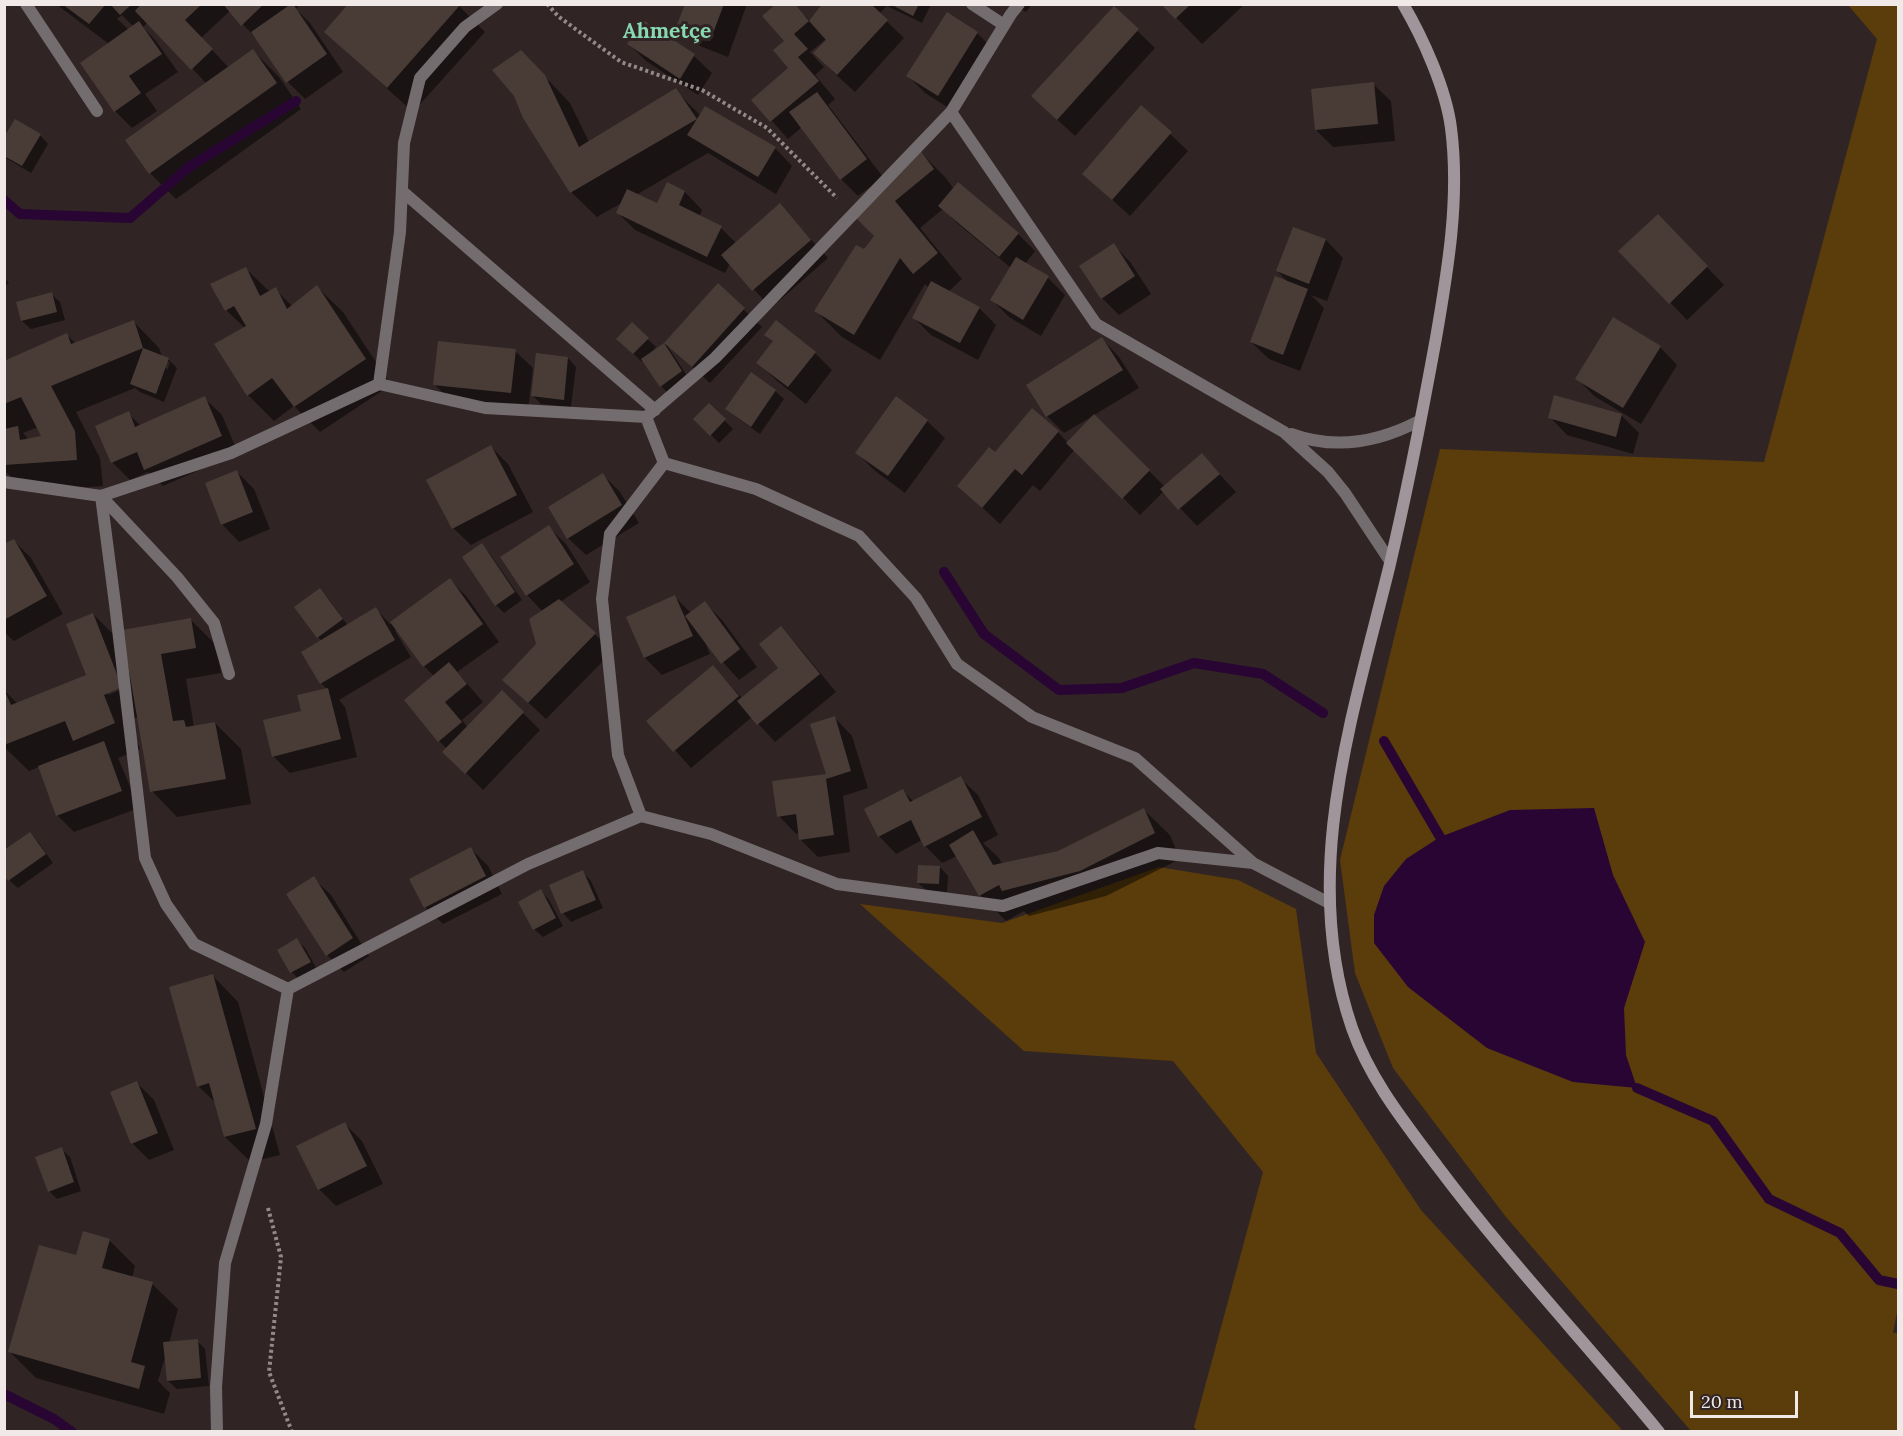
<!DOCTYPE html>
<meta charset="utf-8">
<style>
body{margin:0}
#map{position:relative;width:1903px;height:1436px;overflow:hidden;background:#312424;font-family:Lora,serif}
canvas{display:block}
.frame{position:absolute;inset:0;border:6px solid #f1e8e8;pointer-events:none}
.scale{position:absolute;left:1690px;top:1391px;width:108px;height:27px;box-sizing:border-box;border:3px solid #f1e8e8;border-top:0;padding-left:8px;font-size:18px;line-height:21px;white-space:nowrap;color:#f1e8e8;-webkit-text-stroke:4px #312424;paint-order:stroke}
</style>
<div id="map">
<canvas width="1903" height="1436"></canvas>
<div class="frame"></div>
<div class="scale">20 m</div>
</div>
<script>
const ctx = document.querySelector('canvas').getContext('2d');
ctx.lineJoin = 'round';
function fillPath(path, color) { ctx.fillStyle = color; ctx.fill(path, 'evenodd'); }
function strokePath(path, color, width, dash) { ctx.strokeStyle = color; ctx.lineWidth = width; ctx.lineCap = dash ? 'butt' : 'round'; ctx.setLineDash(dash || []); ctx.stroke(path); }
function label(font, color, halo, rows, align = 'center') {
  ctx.font = font + ' Lora,serif'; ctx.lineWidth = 6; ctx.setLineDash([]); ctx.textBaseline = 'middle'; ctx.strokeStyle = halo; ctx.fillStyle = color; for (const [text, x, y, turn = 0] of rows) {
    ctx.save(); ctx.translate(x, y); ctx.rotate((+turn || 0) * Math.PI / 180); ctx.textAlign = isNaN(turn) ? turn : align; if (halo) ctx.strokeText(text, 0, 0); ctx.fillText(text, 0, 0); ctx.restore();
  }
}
fillPath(new Path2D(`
 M1848 5H1898V1307L1893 1333H1898V1431H1691L1506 1217 1393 1068 1355 973 1340 860 1440 449 1764 462 1877 39Z
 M1159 867 1238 880 1296 909 1316 1053 1421 1210 1623 1431 1198 1432 1194 1427 1263 1172 1173 1061 1024 1051 860 904 1002 923Z`), '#5b3d0b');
fillPath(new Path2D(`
 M1594 808 1613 875 1645 942 1624 1008 1626 1055 1637 1088 1573 1082 1487 1048 1408 987 1374 943V915L1384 886 1406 859 1440 837 1510 810Z`), '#280533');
fillPath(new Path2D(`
 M56 4H300L296 9 310 23 343 72 305 99 288 82 259 41 230 11 201 38 229 68 253 51 279 77 301 109 176 199 150 173 207 84 148 22 143 27 156 41 178 72 145 94 157 111 132 128 115 111 109 44ZM122 15 134 27 129 30 117 19Z
 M457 4 485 32 413 112 352 57 326 32Z
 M687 4H747L728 57 695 44 678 27Z
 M794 4 811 22 824 4H931L922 23 887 6 879 14 904 38 855 92 832 71 826 39 810 52 824 67 815 75 835 99 828 105 883 177 858 196 841 179 802 127 788 139 753 100 790 68 786 41Z
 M1013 4H1032L1026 12Z
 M1163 4H1245L1202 44Z
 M1114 8 1155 48 1075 136 1050 113Z
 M644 22 694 56 712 73 698 95 646 61 629 44Z
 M977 33 994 50 955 112 925 93 908 76Z
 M521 52 570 103 589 142 675 90 701 116 775 148 792 166 776 194 708 153 636 195 657 205 668 184 685 192 702 210 699 217 721 228 736 243 779 205 828 258 771 308 730 263 725 273 635 230 618 213 623 202 597 217 571 192Z
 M1373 84 1391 101 1395 141 1333 147 1316 130Z
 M1142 107 1188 151 1130 216 1084 174Z
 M40 135 48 144 31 173 4 157V141Z
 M919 151 945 177 954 189 1018 234 1035 251 1025 264 1048 278 1065 295 1041 336 1009 317 992 300 1011 268 957 223 943 209 920 228 962 279 948 292 979 308 996 325 978 360 931 335 913 317 929 288 925 284 880 360 842 337 816 311 875 236Z
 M1294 229 1326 240 1343 258 1327 301 1311 295 1324 308 1300 371 1269 359 1251 342 1290 284 1277 271Z
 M1675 233 1724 285 1687 320 1621 251Z
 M1114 245 1131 263 1151 294 1119 315 1102 298Z
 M246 269 270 292 275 289 292 306 317 287 343 312 391 385 320 432 294 406 274 421 248 395 245 328 226 310Z
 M4 277 9 283 4 287Z
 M718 285 762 327 710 383 669 346 668 347 690 380 669 394 661 386 644 360 642 362 618 339 632 324 656 347 652 352 665 345Z
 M51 294 60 302 65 320 31 329 22 321 18 303Z
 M134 322 159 348 162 357 168 359 177 368 164 402 140 392 135 388 76 412 100 458 103 486 25 491 4 470V362L67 335 76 344ZM166 362H170L167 370 165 366ZM38 427 43 437 29 440 23 433Z
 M766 335 815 353 832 370 806 404 776 380 758 363 774 342Z
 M1102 339 1119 357 1139 388 1094 415 1165 487 1202 455 1236 492 1197 526 1164 491 1140 515 1075 449 1040 491 1033 485 1000 524 959 486 995 454 1058 432 1068 443 1093 416 1064 433 1047 416Z
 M1660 347 1677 365 1641 424 1594 396 1577 378Z
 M515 351 533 368 528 410 452 402 435 385Z
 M568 358 576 367 571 407 541 404 533 396Z
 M751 374 775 391 784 399 760 434 736 417 727 409Z
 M204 398 222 415 238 453 163 486 148 472 130 480 113 463 97 427 128 413 141 426Z
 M896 398 927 421 945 438 905 493 874 470 856 452Z
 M709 405 733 429 719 443 695 419Z
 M1621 415 1639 433 1633 454 1567 435 1550 417Z
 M491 447 508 464 533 512 471 545 453 528Z
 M237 472 254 489 270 529 239 542 222 524Z
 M603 475 620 492 639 523 586 555 568 538Z
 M548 527 566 544 590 582 560 602 613 651 546 719 504 680 538 645 543 612 527 595Z
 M14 541 31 558 63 614 14 641 4 632V546Z
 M482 545 490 554 522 600 504 613 496 605Z
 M450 580 467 597 499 642 457 672 483 702 462 720 468 728 502 692 540 730 483 790 445 752 447 749 439 741 434 676 424 666 397 629 395 631 411 657 339 700 345 707 357 757 290 773 273 756 303 712 328 690 321 683 322 641 318 637 320 590 328 598 348 626 376 609 390 624Z
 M675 597 691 613 705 603 722 620 757 667 739 680 705 642 710 654 662 675 645 658 628 618Z
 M93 614 119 640 190 619 216 645 221 673 186 679 194 727 215 723 241 749 251 804 177 817 152 791 138 717 129 720 140 749 118 758 139 808 74 832 57 815 39 767 29 771 4 747V690L18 704 88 676ZM129 683 130 686 108 695V692Z
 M781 628 798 646 836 692 775 742 752 717 691 768 649 721 713 667 743 699 780 668Z
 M835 718 852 736 868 788 843 796 850 852 818 857 801 840 800 833 796 834 779 816 828 775Z
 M960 778 978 795 998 835 983 843 999 858 1002 864 1059 852 1144 810 1170 835 1180 859 1106 896 1029 916 1024 911 1006 921 980 895 957 856 942 863 925 846 922 840 896 854 879 836 903 791 914 802Z
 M30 834 38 842 53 863 18 888 9 880Z
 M471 849 488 866 502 894 443 924 425 907Z
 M940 867 948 876 947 892 927 891 918 883Z
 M583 872 591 881 603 908 571 922 563 913 551 886Z
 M313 878 331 895 369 956 344 972 327 955Z
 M541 891 549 900 563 926 543 937 534 929Z
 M297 940 305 948 318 971 300 981 292 972 280 950Z
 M213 976 238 1002 280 1155 251 1162 225 1137 217 1104 198 1086Z
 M137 1083 154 1100 174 1150 149 1160 132 1143Z
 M345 1124 362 1141 383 1184 336 1206 319 1189Z
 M61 1149 70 1157 81 1191 57 1199 49 1191Z
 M109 1240 135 1266 132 1278 152 1284 178 1309 169 1343 197 1341 205 1349 209 1386 177 1389 168 1381 166 1354 158 1381 170 1393 164 1414 36 1378 10 1352 77 1257Z`), '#0007');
strokePath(new Path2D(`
 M4 200 20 214 130 218 189 167 296 101
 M944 572 984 634 1059 690 1122 688 1194 663 1263 674 1323 713
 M1384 741 1440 837
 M1637 1088 1713 1121 1769 1199 1840 1233 1879 1280 1898 1284
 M4 1394 54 1419 72 1432`), '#280533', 10);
fillPath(new Path2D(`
 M62 4H106L89 24Z
 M110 4H132L120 15Z
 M141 4H202L185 20 213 49 191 70 135 11Z
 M223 4H264L241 26Z
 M291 4H293L327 54 286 83 251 32Z
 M348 4H461L387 88 324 32Z
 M685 4H724L710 41 676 27Z
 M776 4H795L809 21 794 34 808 49 798 57 819 81 770 122 751 100 788 68 773 50 784 41 762 16Z
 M822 4H871L888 20 837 75 813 53 826 40 809 21Z
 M890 4H919L913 16Z
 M1161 4H1191L1175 19Z
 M1114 6 1139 29 1057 120 1031 96Z
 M947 12 978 32 938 96 906 76Z
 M643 20 695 54 680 79 627 44Z
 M139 21 162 54 129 76 141 93 114 112 80 63Z
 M253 49 277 83 149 174 125 140Z
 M521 50 545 75 579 147 676 88 697 119 570 193 523 118 514 96 492 70Z
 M1374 82 1378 124 1315 130 1311 89Z
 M817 92 867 159 840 180 789 112Z
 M1141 105 1172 132 1112 200 1082 174Z
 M705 106 776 147 758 177 687 135Z
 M15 119 41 134 22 166 4 156V137Z
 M919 149 934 169 895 201 938 253 913 274 900 258 854 335 814 311 856 245 864 249 874 236 852 214Z
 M667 182 685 191 679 205 722 226 707 257 616 213 627 189 657 203Z
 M958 182 1019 233 999 257 938 206Z
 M780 203 811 240 752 291 721 255Z
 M1658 214 1708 266 1669 304 1618 251Z
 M1293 227 1326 239 1309 284 1276 271Z
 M1114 243 1135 276 1101 299 1079 266Z
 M1016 257 1049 276 1023 320 990 300Z
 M246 267 260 296 276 287 287 309 317 285 366 359 294 407 272 378 247 396 214 344 246 326 234 306 225 311 210 284Z
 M1275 276 1308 289 1283 355 1250 342Z
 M931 281 980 307 960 343 912 318Z
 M718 283 745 308 692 367 664 343Z
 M52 292 57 312 21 321 16 302Z
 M1613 317 1661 346 1623 408 1575 379Z
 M134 320 143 348 51 386 75 431 77 460 4 465V429L18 426 20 440 41 436 21 397 4 404V361L67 333 71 344Z
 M776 320 816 352 788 387 756 363 773 341 764 335Z
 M632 322 649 338 633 354 616 339Z
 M1102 337 1123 370 1046 417 1026 385Z
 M438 341 516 349 511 393 433 385Z
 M664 343 682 371 660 387 641 359Z
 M143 348 169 358 156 394 130 384Z
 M536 353 568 357 564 400 531 396Z
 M751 372 776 390 751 427 725 409Z
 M1554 395 1622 414 1616 437 1548 418Z
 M205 396 222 436 144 470 137 452 111 463 95 426 129 411 135 427Z
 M896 396 928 420 888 476 855 453Z
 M709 403 726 419 710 436 693 419Z
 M1032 408 1059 431 1022 475 1015 469 982 508 957 486 989 447 995 452Z
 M1094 414 1150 470 1122 499 1066 443Z
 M491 445 517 495 452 529 426 480Z
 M1202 453 1220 474 1178 510 1160 489Z
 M237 470 253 512 221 525 205 483Z
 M603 473 622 505 567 539 548 507Z
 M549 525 574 564 526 596 500 557Z
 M14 539 47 596 4 620V544Z
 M482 543 515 592 495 606 462 557Z
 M450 578 483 624 423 667 390 622Z
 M320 588 343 619 317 638 294 607Z
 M675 595 693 636 644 658 626 617Z
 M559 599 596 633 528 703 502 680 536 644 529 619Z
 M705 601 740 649 721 664 685 616Z
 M376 607 395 640 320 684 301 652Z
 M93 613 122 687 104 695 115 723 73 741 65 721 4 745V689L11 705 86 675 66 624Z
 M191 618 196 648 161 654 173 721 184 720 186 727 215 722 226 779 150 792 122 630Z
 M781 626 820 674 757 725 737 701 778 668 759 644Z
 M449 662 467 684 445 702 462 722 438 742 404 700Z
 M713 665 739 696 673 752 646 721Z
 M328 688 341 739 272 757 263 720 301 711 297 695Z
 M502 690 524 712 465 774 442 752Z
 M835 716 851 771 826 779 834 835 799 840 796 814 777 817 772 781 826 774 810 724Z
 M104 741 122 791 56 816 38 766Z
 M961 776 982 817 924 847 911 820 878 837 864 809 903 789 910 802Z
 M1144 808 1155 833 1080 871 1002 891 999 885 979 896 949 845 973 830 993 865 1058 851Z
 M30 832 46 854 8 881 4 875V850Z
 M471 847 486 876 424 908 409 879Z
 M918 865 940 866 939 884 917 883Z
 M583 870 596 900 561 914 549 885Z
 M314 876 353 938 326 956 286 894Z
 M541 889 556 918 533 930 518 902Z
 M297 938 311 962 290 973 277 950Z
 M213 974 256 1129 224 1137 209 1083 197 1087 169 987Z
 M137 1081 158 1133 131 1144 110 1092Z
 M345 1122 367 1166 318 1190 296 1146Z
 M62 1147 74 1182 48 1192 35 1157Z
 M83 1231 110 1239 102 1268 153 1282 131 1362 145 1366 139 1389 8 1352 39 1245 76 1255Z
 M198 1339 201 1378 167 1381 163 1342Z`), '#493c36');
strokePath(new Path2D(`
 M547 4 559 17 621 62 702 90 767 128 837 198
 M268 1208 281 1257 269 1372 292 1432`), '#948989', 4, [3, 3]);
strokePath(new Path2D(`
 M26 4 97 111
 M972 4 1004 25
 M951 112 1096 324 1284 432 1328 472 1345 493 1390 561
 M402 191 655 410
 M379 384 400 232 404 143 420 78 465 27 497 4
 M646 417 664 463 756 489 859 536 916 598 957 664 1032 717 1135 758 1253 863 1329 903
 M1291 434C1335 450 1379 442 1419 421
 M4 482 101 496 231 453 379 384 485 408 646 417 715 358 951 112 1011 14 1019 4
 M101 496 115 604 145 858 166 904 194 944 288 989
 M101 496 177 577 214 623 229 674
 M641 816 618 755 602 599 610 534 664 463
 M288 989 528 864 641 816 711 834 837 884 1003 906 1158 853 1253 863
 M217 1432 216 1387 225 1263 266 1124 288 989`), '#746d70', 12);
strokePath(new Path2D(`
 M1403 4C1423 38 1446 89 1451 128 1460 198 1448 269 1436 338 1422 415 1407 492 1389 568 1352 718 1299 875 1352 1028 1370 1080 1406 1124 1438 1167 1507 1259 1586 1343 1659 1432`), '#9f959a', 12);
label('bold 21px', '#86d9b0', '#312424', [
 ["Ahmetçe",667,32]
]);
</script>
